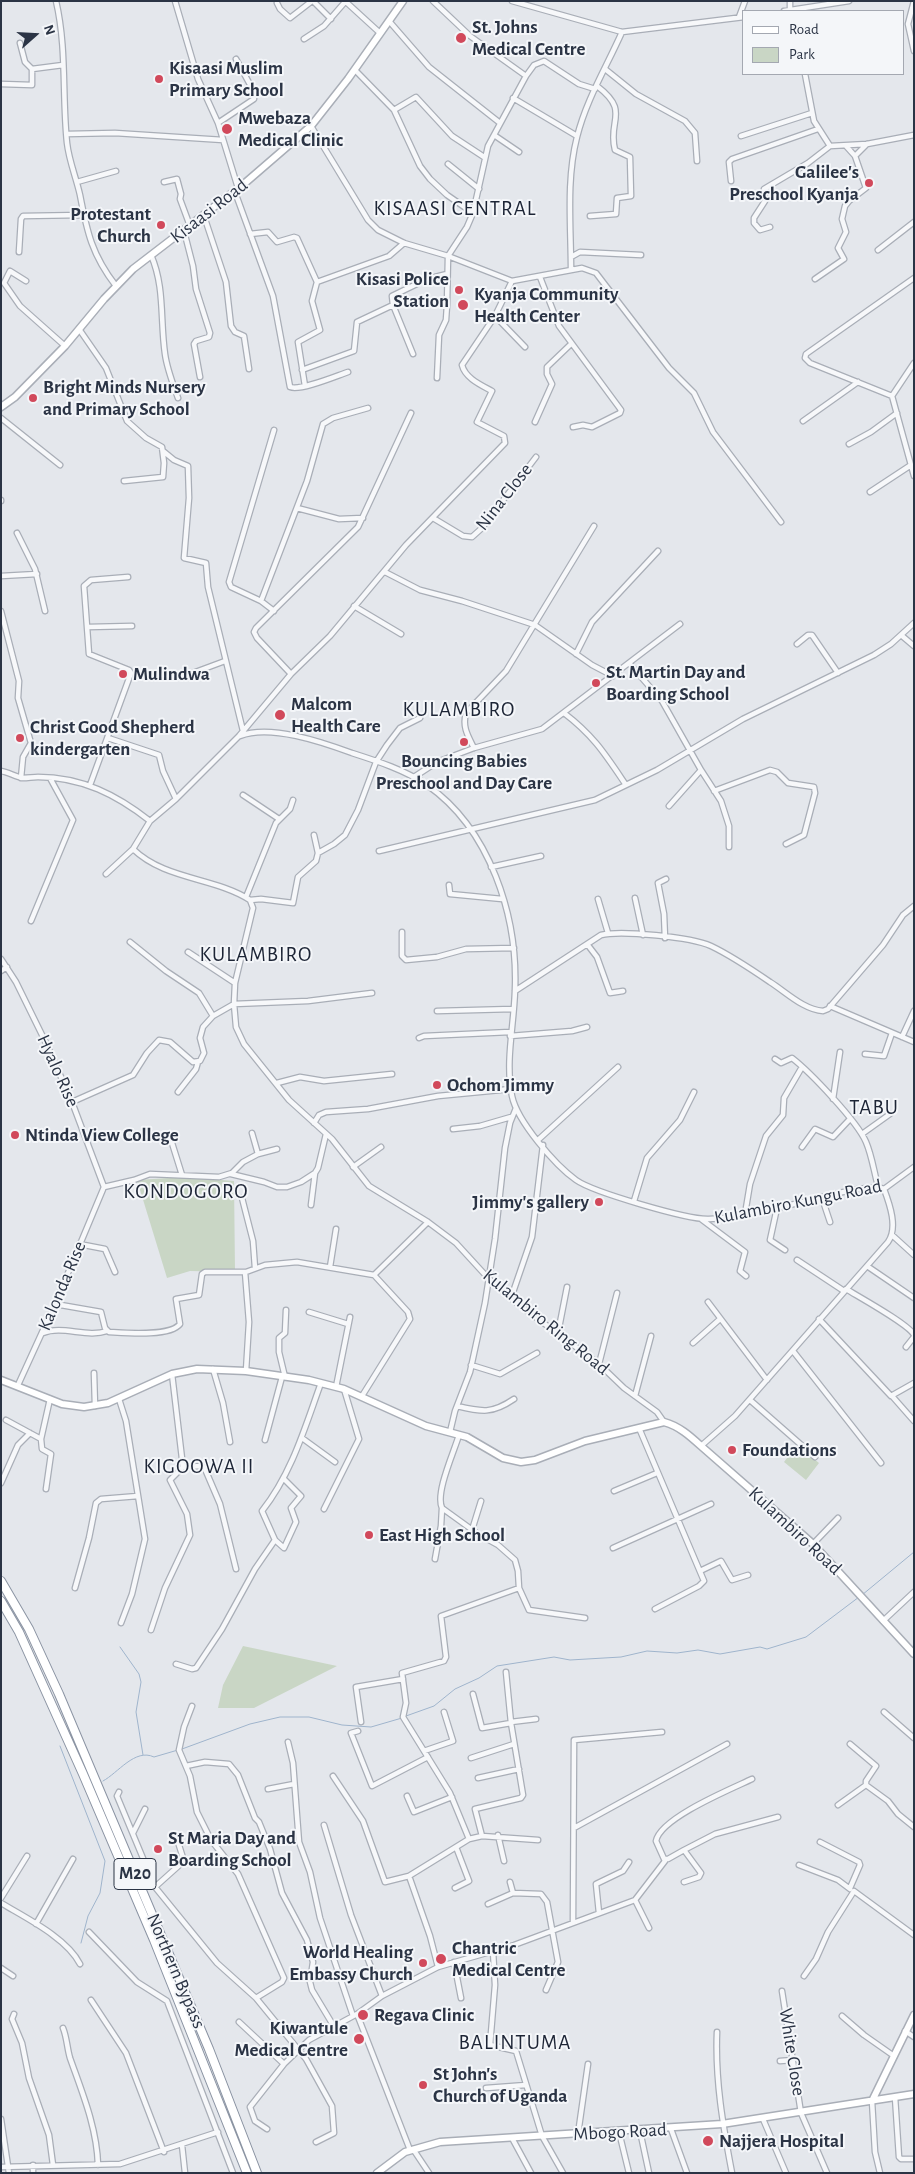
<!DOCTYPE html>
<style>
body{margin:0}
#map{position:relative;width:915px;height:2174px;overflow:hidden;background:#e4e7ec;font-family:"Alegreya Sans",sans-serif}
canvas{display:block}
.frame{position:absolute;inset:0;border:2px solid #2b3445;pointer-events:none}
.legend{position:absolute;left:742px;top:10px;width:162px;height:65px;box-sizing:border-box;background:#f4f6f9;border:1px solid #a4a8b1;margin:0;padding:6px 9px;list-style:none;font-size:15px;color:#2b3445}
.legend li{display:flex;align-items:center;gap:10px;height:25px}
.legend b{width:25px;border:1px solid #a4a8b1}
.north{position:absolute;left:10px;top:10px;width:50px;height:50px;-webkit-text-stroke:4px #f4f6f9;paint-order:stroke;rotate:71deg;font-size:14px;font-weight:700;line-height:20px;text-align:center;color:#2b3445}
.north::after{content:'';display:block;margin:auto;width:18px;height:22px;background:#2b3445;clip-path:polygon(50% 0,100% 100%,50% 72%,0 100%)}
</style>
<div id="map">
<canvas width="915" height="2174"></canvas>
<div class="frame"></div>
<ul class="legend">
<li><b style="height:6px;background:#fff"></b>Road</li>
<li><b style="height:14px;background:#c9d6c5"></b>Park</li>
</ul>
<div class="north">N</div>
</div>
<script>
const ctx = document.querySelector('canvas').getContext('2d');
ctx.lineJoin = 'round';
function fillPath(path, color) { ctx.fillStyle = color; ctx.fill(path, 'evenodd'); }
function strokePath(path, color, width, dash) { ctx.strokeStyle = color; ctx.lineWidth = width; ctx.lineCap = dash ? 'butt' : 'round'; ctx.setLineDash(dash || []); ctx.stroke(path); }
function label(font, color, halo, rows, align = 'center') {
  ctx.font = font + ' "Alegreya Sans",sans-serif'; ctx.lineWidth = 4; ctx.setLineDash([]); ctx.textBaseline = 'middle'; ctx.strokeStyle = halo; ctx.fillStyle = color; for (const [text, x, y, turn = 0] of rows) {
    ctx.save(); ctx.translate(x, y); ctx.rotate((+turn || 0) * Math.PI / 180); ctx.textAlign = isNaN(turn) ? turn : align; if (halo) ctx.strokeText(text, 0, 0); ctx.fillText(text, 0, 0); ctx.restore();
  }
}
fillPath(new Path2D(`
 M185 1177 234 1181 235 1272 190 1271 167 1278 137 1180Z
 M797 1445 819 1463 806 1480 784 1462Z
 M243 1646 337 1666 254 1708H218L223 1685Z`), '#c9d6c5');
strokePath(new Path2D(`
 M862 1595 914 1552
 M120 1647 139 1674 141 1682 136 1712 143 1755
 M406 1716 434 1706 455 1689 479 1678 497 1666 554 1657 570 1660 621 1657 647 1651 677 1653 698 1650 720 1654 760 1647 767 1649 806 1637 859 1597
 M60 1746 105 1861 100 1893 88 1916 81 1943
 M182 1749 250 1724 280 1717H309L342 1725 371 1727 402 1718
 M103 1781C118 1773 135 1748 154 1757L178 1750`), '#9fb4cc', 1);
const street = new Path2D(`
 M56 1C67 48 62 96 67 143 69 161 76 177 80 195 87 232 92 255 116 286
 M175 1 198 79 218 123 238 188
 M313 1 331 19
 M345 1 380 33
 M433 1 470 36 526 76 488 146 473 213 467 227 448 256 447 305 446 320 439 335 437 378
 M512 1 622 32 744 17
 M914 1 908 24 914 51
 M277 3 280 9 290 18 312 1
 M784 11 849 1
 M790 11V1
 M739 17 745 1
 M389 21 429 67 500 123
 M304 39 324 26 345 2
 M20 43 25 62 32 69
 M605 69 636 94 685 121 695 133 697 161
 M355 70 394 110 420 166 430 179 447 195 473 213
 M805 74 814 121 830 146 867 144 914 135
 M526 76 534 65 544 61 579 84 595 89
 M1 84 32 85V69L63 65
 M513 98 577 136
 M394 110 416 97 452 136 484 157
 M218 123 254 99 253 90 236 59
 M311 126 368 220 378 230 404 243 448 256 512 281 582 268 596 273 669 368 694 393 713 432 781 522
 M67 134 115 133 223 140
 M494 135 519 152
 M741 136 812 113
 M855 156 867 144
 M448 164 479 189
 M731 181 729 162 732 159 818 129
 M77 182 116 171
 M164 182 177 179 181 194 180 199 190 226
 M235 192 273 296 290 387C301 391 336 376 348 372
 M204 216 226 282 231 326 235 332 244 336 249 369
 M590 216 616 214 617 198 631 196 630 157 615 150C607 120 631 112 597 86
 M770 227 760 230 754 223V218L765 201 764 189 808 163 830 146
 M184 231 193 266 196 289 210 333 209 337 196 341 194 344 200 377
 M250 234 268 232 277 242 294 237 297 238 317 282
 M878 250 914 222
 M19 252 21 219 23 216 83 215
 M151 255C165 287 160 320 165 354 167 369 173 384 178 398
 M571 257 580 252 641 255
 M571 270C571 226 566 180 577 137 586 100 607 66 622 32
 M540 277 559 326 621 410 620 413 592 427 583 425 573 427
 M914 278 806 354 805 358 810 363 892 396 914 476
 M815 279 844 259 838 248 846 232 842 219 845 206 849 201 866 188 855 156 846 146
 M26 281 10 271 4 283 20 306 65 346
 M512 281 495 316 462 365C465 378 481 385 492 391L477 422 504 436 505 443 406 545 330 636 291 674 239 736 176 799 150 821 133 849C165 880 214 877 250 900L253 908 235 983 234 1004 236 1027 244 1044 289 1100 332 1139 369 1186 428 1222 456 1243 489 1279 515 1302 599 1364 624 1388 657 1412 664 1422
 M495 316 525 347
 M79 329 106 368 127 421 146 438 162 447 164 463 163 477 124 481
 M413 354 393 305 392 296 427 279 447 274
 M302 370 354 351 357 322 393 305
 M305 386 298 342 320 330 312 301 317 282 389 256 404 243
 M892 396 914 363
 M1 418 60 465
 M803 421 858 382
 M535 422 552 384 547 374V367L571 344
 M274 430 229 582 231 587 261 601 274 611
 M849 444 871 432 897 413
 M163 451 174 460 188 466 189 498 184 558 206 563 208 587 243 731
 M870 492 911 465
 M1 500V501
 M297 508 339 519 363 518
 M433 518 463 536 472 537 482 528 536 457
 M17 533 35 569 45 611
 M385 572 420 590 462 601 535 625 592 665 613 676
 M1 576 37 574
 M261 601 307 481 323 424 333 418 368 408
 M354 606 401 634
 M1 611 19 681 18 698 31 743 23 757 21 778
 M88 627 132 626
 M901 635 914 646
 M797 644 808 635H812L838 673
 M576 654 592 622 658 551
 M629 663 662 701 701 770 721 801 729 826V847
 M291 674 257 638 254 632 256 628 358 527 411 413
 M190 677V674L225 661
 M564 713C594 736 605 754 626 785
 M240 736C270 724 322 742 352 753 377 761 405 770 427 785 490 829 518 916 515 990 514 1026 505 1061 512 1096 517 1121 555 1165 576 1180 593 1192 688 1220 709 1219 736 1218 764 1211 790 1205 809 1201 870 1182 884 1189
 M108 738 159 755 163 771 176 799
 M474 748C468 736 462 727 466 713L506 671 594 526
 M1 771C8 772 16 777 23 778 28 778 33 777 38 777 82 777 117 795 150 821
 M414 777 437 762 474 748 542 729 680 624
 M90 785 131 673 129 670 89 654 84 586 91 580 128 577
 M714 791 770 770 777 772 788 783 814 787 815 793 804 835 786 844
 M243 795 279 819
 M669 806 701 770
 M379 851 595 800 657 770 743 719 874 655 891 644 914 623
 M318 853 334 844 345 835 358 810 376 762 387 745 400 728 420 718
 M491 867 541 856
 M106 874 133 849
 M449 885 450 894 502 899
 M246 897 276 823 290 809 293 800
 M635 898 643 935
 M598 899 608 933
 M250 900 261 899 293 903 298 877 316 861 318 853 314 835
 M31 921 73 820 50 778
 M402 932V956L406 960 437 957 466 949 514 948
 M665 938 664 914 658 883 666 879
 M130 942 166 971 199 993 213 1016
 M587 944 597 957 610 993 623 991
 M188 952 235 983
 M1 959 16 982 46 1043 72 1102 104 1187
 M1 971 7 967
 M515 991 601 935C621 930 691 937 711 946 732 956 751 969 770 982 786 992 804 1010 823 1011L828 1009 883 945 903 915 914 906
 M830 1006 914 1042
 M437 1011 513 1009
 M510 1036 572 1031 587 1027
 M902 1037 914 1011
 M419 1038 424 1036 510 1032
 M865 1054 884 1056 892 1033
 M775 1059 781 1063 792 1058C810 1072 857 1121 866 1142 872 1156 874 1172 878 1186
 M277 1083 300 1077 324 1081 392 1074
 M178 1092 196 1069 198 1062
 M833 1099 840 1052
 M72 1102 133 1075 147 1053 159 1040 170 1042 193 1062 200 1061 204 1053 200 1038 203 1027 213 1016 234 1004 308 1001 372 993
 M314 1123 319 1115 326 1112 368 1109 438 1096 511 1089
 M453 1129 480 1126 511 1117
 M862 1134 890 1114
 M538 1140 618 1067
 M172 1143 182 1175
 M802 1147 815 1129 833 1137 850 1119
 M258 1154 277 1149
 M353 1167 381 1147
 M231 1174 264 1182 277 1187H287L301 1182 315 1173 318 1168 326 1134
 M104 1187 134 1180 150 1174 219 1177 232 1173 243 1162 258 1154 252 1133
 M884 1189 914 1167
 M242 1198 253 1241 255 1268
 M822 1198 830 1222
 M634 1201 647 1158 680 1120 694 1092
 M311 1205 315 1173
 M777 1208 770 1240 785 1250
 M745 1214 750 1184 766 1136 783 1115 784 1098 802 1067
 M701 1219 745 1252 740 1271 746 1276
 M892 1235 914 1255
 M79 1244 105 1249 115 1272
 M797 1260 844 1291
 M867 1266 914 1298
 M330 1267 336 1229
 M245 1272 249 1322 246 1371
 M374 1275 428 1222
 M846 1289C859 1297 910 1325 914 1335
 M511 1298 532 1237 543 1145
 M708 1302 767 1380
 M55 1304 101 1312 105 1328 109 1332C126 1333 170 1337 180 1324L176 1299 199 1295 202 1274 205 1272H246L265 1265 297 1262 374 1275 408 1312 410 1319 362 1396
 M309 1312 348 1324
 M819 1319 891 1396 914 1383
 M43 1333C62 1325 87 1338 107 1331
 M558 1333 567 1287
 M693 1343 720 1319
 M906 1347 914 1337
 M793 1351 881 1463
 M599 1364 617 1293
 M471 1365 500 1374 537 1353
 M213 1369 223 1403 230 1442
 M94 1373 95 1406
 M172 1374 183 1467
 M285 1377 279 1352V1338L285 1333 286 1310
 M18 1385 55 1304 104 1187
 M336 1387 350 1317
 M635 1396 651 1336
 M892 1396 914 1421
 M119 1399 126 1421 145 1539 132 1594 121 1623
 M750 1400 815 1457
 M457 1406C482 1412 492 1414 514 1399
 M6 1420 41 1439
 M639 1428 704 1581 699 1586 655 1609
 M450 1432 455 1411 470 1372 485 1303 495 1239 505 1148 510 1123 516 1108
 M459 1435C454 1452 435 1493 442 1508L478 1534 498 1545 515 1560 518 1571 519 1588 529 1610 585 1618
 M302 1438 335 1462
 M265 1440 282 1377
 M701 1446 735 1416 888 1242C898 1228 890 1205 884 1189
 M284 1479 301 1496 291 1508 296 1522 284 1548 275 1540 262 1511C292 1473 305 1427 321 1383
 M1 1483 18 1445 30 1433
 M46 1489 51 1454 42 1449 41 1439 50 1399
 M614 1491 657 1473
 M324 1509 359 1439 344 1389
 M472 1530 481 1501
 M813 1544 838 1518
 M613 1548 711 1504
 M435 1559 441 1526 442 1508
 M700 1571 721 1561 732 1580 748 1575
 M75 1588 89 1538 96 1503 101 1499 138 1496
 M883 1621 914 1592
 M151 1630 165 1588 190 1535 187 1514 170 1480 183 1467 202 1466 205 1469 220 1504 236 1569
 M176 1664 192 1669 196 1668 222 1629 255 1569 275 1540
 M473 1694 482 1728 511 1723
 M192 1706 184 1727 179 1750 190 1776 197 1812 211 1840 238 1874 284 1978 282 1982 256 1998
 M884 1712 914 1738
 M361 1722 356 1687 403 1679
 M511 1722 536 1719
 M358 1731 351 1733 372 1786 428 1757
 M288 1742 293 1763 299 1842 310 1872 320 1918 353 2016
 M850 1744 876 1766 866 1781V1785
 M424 1751 453 1741 444 1712
 M471 1758 514 1744
 M186 1766 205 1762 229 1764 238 1775 255 1818 259 1822 270 1849 282 1893 307 1940 313 1962 310 1982 312 1990 333 2025
 M333 1776 363 1821 385 1882 409 1876
 M478 1778 519 1769
 M268 1789 294 1784
 M119 1792 117 1796 155 1887
 M407 1796 414 1812 452 1797
 M838 1805 866 1785 888 1801 898 1814 914 1827
 M324 1825 351 1915 382 1996
 M574 1828 727 1744
 M133 1833 145 1809
 M498 1835 504 1861
 M482 1836 475 1809 521 1798 523 1795 511 1723 506 1672
 M177 1839 184 1861 155 1887 217 1963 256 1998 306 2059 332 2106 334 2133 316 2142
 M469 1839 450 1793 403 1717 406 1703 402 1673 444 1661 446 1657 441 1616 519 1588
 M820 1842 859 1862 860 1865 850 1888
 M684 1850 715 1834 778 1817
 M665 1859H668L684 1850 701 1873 699 1877 684 1882
 M799 1865 838 1880 850 1889
 M510 1882 513 1893 541 1894 547 1902 558 1962 546 1990
 M455 1888 469 1881 456 1847
 M1 1898 27 1856
 M635 1900 649 1928
 M1 1903C26 1918 67 1938 80 1964
 M488 1904 513 1893
 M599 1913 596 1884 623 1871 629 1862
 M573 1922 574 1740 662 1732
 M36 1924 73 1859
 M89 1932 137 1982 167 2001 233 2173
 M493 1951 495 1985 490 2045 516 2051 542 2136 563 2173
 M454 1962 461 1998
 M438 1967 430 1936 409 1876 469 1839 482 1836 538 1840
 M1 1968 13 1976
 M804 1976 816 1959 828 1932 854 1891 914 1935
 M782 1991 801 2113 827 2173
 M91 2000 126 2053 164 2152
 M14 2014 12 2019 22 2043 29 2078 49 2135 53 2165
 M357 2014 410 2150
 M842 2016 864 2035 894 2056
 M239 2022 284 2064
 M63 2028C67 2038 67 2048 70 2058 82 2092 97 2128 98 2165
 M905 2031 914 2037
 M717 2032C715 2080 723 2126 732 2173
 M780 2061 793 2060
 M486 2088 526 2085
 M895 2097 899 2157 901 2159H914
 M872 2101 875 2152 880 2173
 M1 2119 9 2173
 M763 2119 786 2173
 M267 2129 255 2121 250 2107 284 2064 309 2040 357 2014 382 1996 438 1967 514 1945 635 1900 665 1861 656 1841C660 1818 731 1789 752 1779
 M671 2129 687 2173
 M640 2131 649 2173
 M619 2132 629 2173
 M578 2134 588 2064
 M512 2138 531 2173
 M182 2145 185 2173
 M413 2149 429 2173
 M1 2167 120 2164 218 2132
 M33 2173V2165`);
const secondary = new Path2D(`
 M1 407 15 397 65 346 104 299 133 269 245 183 311 126 348 79 403 1
 M1 1380 62 1404 84 1407 108 1403 172 1374 197 1369 246 1371 309 1380 344 1389 426 1426 467 1437 503 1458 521 1462 535 1460 585 1441 664 1422C679 1426 690 1436 701 1446L813 1544 914 1654
 M872 2101 914 2015
 M377 2173 405 2152 440 2142 722 2124 914 2094`);
const highway = new Path2D(`
 M1 1581 29 1629 59 1694 209 2049 257 2173
 M1 1601 19 1632 83 1774 154 1940 247 2173`);
strokePath(street, '#a9aeb7', 7);
strokePath(secondary, '#a9aeb7', 9);
strokePath(highway, '#8b94a3', 10);
strokePath(street, '#f7f8fa', 4.5);
strokePath(secondary, '#fff', 6);
strokePath(highway, '#fff', 8);
for (const [x, y, r, color] of [
 [461,38,6,"#d1495b"],
 [159,79,5,"#d1495b"],
 [227,129,6,"#d1495b"],
 [869,183,5,"#d1495b"],
 [161,225,5,"#d1495b"],
 [459,290,5,"#d1495b"],
 [463,305,6,"#d1495b"],
 [33,398,5,"#d1495b"],
 [123,674,5,"#d1495b"],
 [596,683,5,"#d1495b"],
 [280,715,6,"#d1495b"],
 [20,738,5,"#d1495b"],
 [464,742,5,"#d1495b"],
 [437,1085,5,"#d1495b"],
 [15,1135,5,"#d1495b"],
 [599,1202,5,"#d1495b"],
 [732,1450,5,"#d1495b"],
 [369,1535,5,"#d1495b"],
 [158,1849,5,"#d1495b"],
 [441,1959,6,"#d1495b"],
 [423,1963,5,"#d1495b"],
 [363,2015,6,"#d1495b"],
 [359,2039,6,"#d1495b"],
 [423,2085,5,"#d1495b"],
 [708,2141,6,"#d1495b"]
]) { const dot = new Path2D(); dot.arc(x, y, r, 0, 2 * Math.PI); ctx.fillStyle = color; ctx.fill(dot); strokePath(dot, '#f4f6f9', 2); }
for (const [x, y, w] of [
 [135,1874,42]
]) { const box = new Path2D(); box.roundRect(x - w / 2, y - 15.5, w, 31, 4); ctx.fillStyle = '#f4f6f9'; ctx.fill(box); strokePath(box, '#2b3445', 1); }
label('bold 18px', '#2b3445', null, [
 ["M20",135,1874]
]);
label('bold 19px', '#2b3445', '#f4f6f9', [
 ["St. Johns",472,27],
 ["Medical Centre",472,49],
 ["Kisaasi Muslim",169,68],
 ["Primary School",169,90],
 ["Mwebaza",238,118],
 ["Medical Clinic",238,140],
 ["Galilee's",859,172,"right"],
 ["Preschool Kyanja",859,194,"right"],
 ["Protestant",151,214,"right"],
 ["Church",151,236,"right"],
 ["Kisasi Police",449,279,"right"],
 ["Station",449,301,"right"],
 ["Kyanja Community",474,294],
 ["Health Center",474,316],
 ["Bright Minds Nursery",43,387],
 ["and Primary School",43,409],
 ["St. Martin Day and",606,672],
 ["Boarding School",606,694],
 ["Mulindwa",133,674],
 ["Malcom",291,704],
 ["Health Care",291,726],
 ["Christ Good Shepherd",30,727],
 ["kindergarten",30,749],
 ["Bouncing Babies",464,761,"center"],
 ["Preschool and Day Care",464,783,"center"],
 ["Ochom Jimmy",447,1085],
 ["Ntinda View College",25,1135],
 ["Jimmy's gallery",589,1202,"right"],
 ["Foundations",742,1450],
 ["East High School",379,1535],
 ["St Maria Day and",168,1838],
 ["Boarding School",168,1860],
 ["Chantric",452,1948],
 ["Medical Centre",452,1970],
 ["World Healing",413,1952,"right"],
 ["Embassy Church",413,1974,"right"],
 ["Regava Clinic",374,2015],
 ["Kiwantule",348,2028,"right"],
 ["Medical Centre",348,2050,"right"],
 ["St John's",433,2074],
 ["Church of Uganda",433,2096],
 ["Najjera Hospital",719,2141]
], 'left');
label('19px', '#2b3445', '#f4f6f9', [
 ["Kisaasi Road",209,211,-38],
 ["Nina Close",504,497,-52],
 ["Hyalo Rise",58,1071,66],
 ["Kulambiro Kungu Road",798,1202,-11],
 ["Kalonda Rise",62,1286,-67],
 ["Kulambiro Ring Road",546,1322,39],
 ["Kulambiro Road",795,1531,43],
 ["Northern Bypass",176,1971,67],
 ["White Close",792,2052,81],
 ["Mbogo Road",620,2132,-3]
]);
ctx.letterSpacing = '1px';
label('21px', '#1d2536', '#f4f6f9', [
 ["KISAASI CENTRAL",455,209],
 ["KULAMBIRO",459,710],
 ["KULAMBIRO",256,955],
 ["TABU",874,1108],
 ["KONDOGORO",186,1192],
 ["KIGOOWA II",199,1467],
 ["BALINTUMA",515,2043]
]);
ctx.letterSpacing = '0px';
</script>
